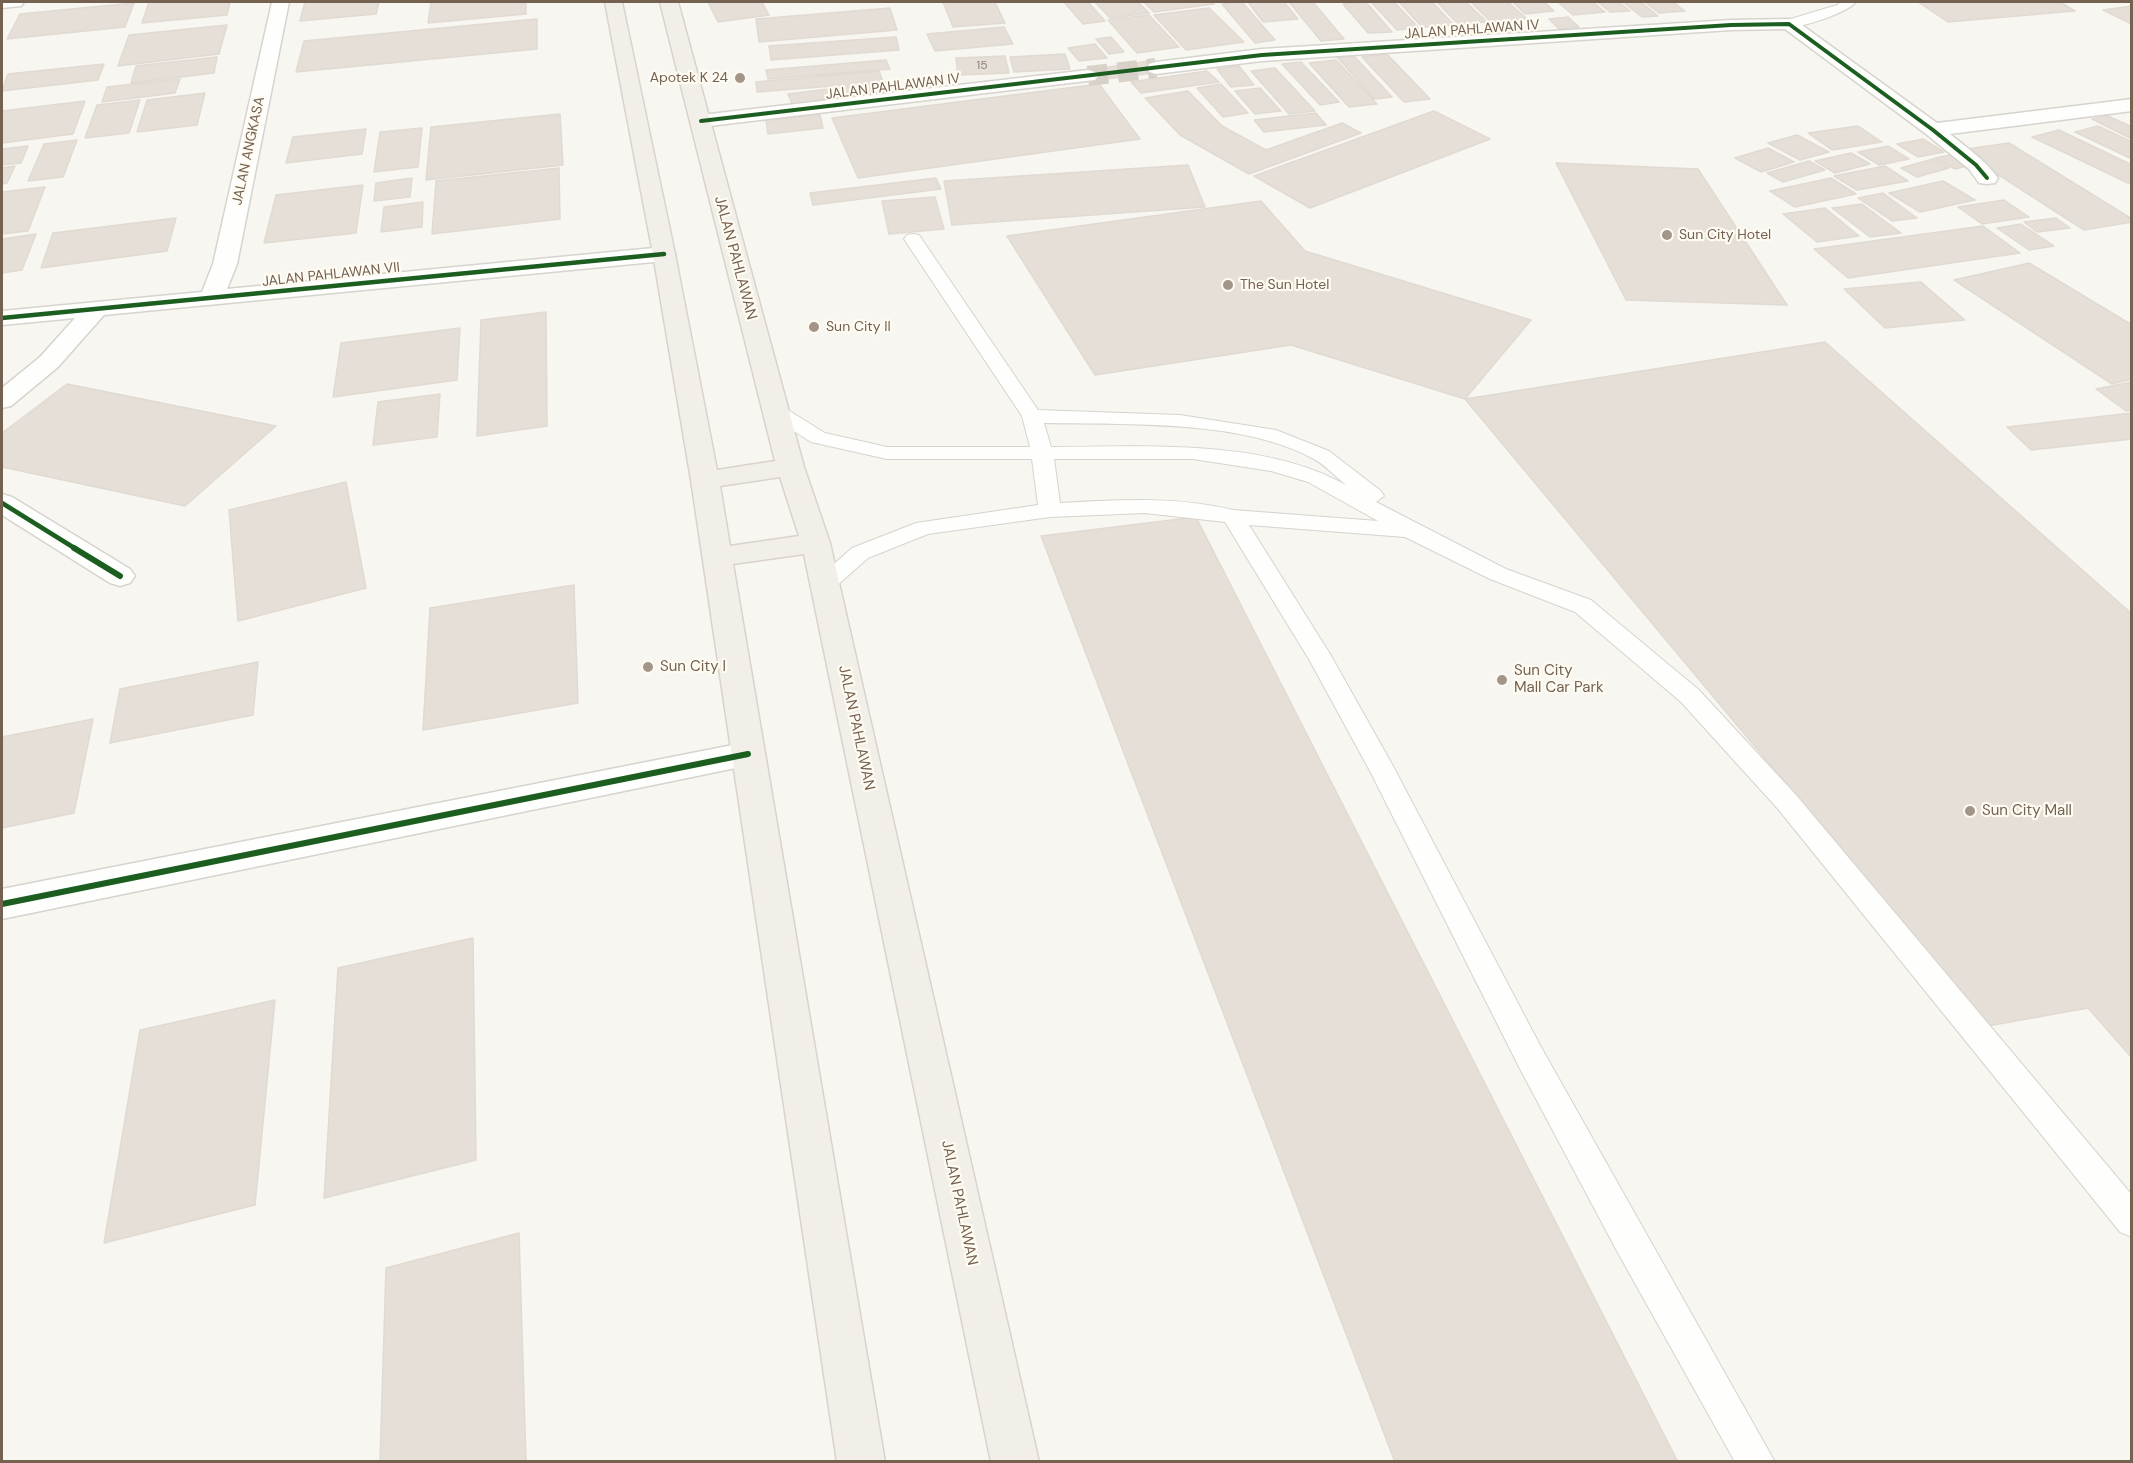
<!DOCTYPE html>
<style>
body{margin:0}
#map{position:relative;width:2133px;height:1463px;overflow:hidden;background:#f8f6f0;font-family:"DM Sans",sans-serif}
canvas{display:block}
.frame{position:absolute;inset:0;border:3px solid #756150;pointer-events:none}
</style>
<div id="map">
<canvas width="2133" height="1463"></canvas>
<div class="frame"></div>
</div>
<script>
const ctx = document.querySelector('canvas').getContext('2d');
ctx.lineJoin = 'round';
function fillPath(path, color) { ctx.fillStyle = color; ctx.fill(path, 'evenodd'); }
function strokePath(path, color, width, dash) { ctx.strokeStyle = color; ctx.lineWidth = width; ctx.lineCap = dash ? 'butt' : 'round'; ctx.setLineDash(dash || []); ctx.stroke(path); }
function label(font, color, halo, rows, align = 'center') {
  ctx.font = font + ' "DM Sans",sans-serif'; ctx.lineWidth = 4.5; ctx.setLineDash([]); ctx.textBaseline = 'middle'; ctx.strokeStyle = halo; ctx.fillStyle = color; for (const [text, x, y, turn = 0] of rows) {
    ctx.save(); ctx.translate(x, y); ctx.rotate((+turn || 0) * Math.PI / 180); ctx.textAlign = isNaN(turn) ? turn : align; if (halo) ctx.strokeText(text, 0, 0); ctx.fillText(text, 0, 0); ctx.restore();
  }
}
const building = new Path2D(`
 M149 2H230L227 15 142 23Z
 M305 2H379L376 14 300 21Z
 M431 2H526V14L428 23Z
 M708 2H762L769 15 718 22Z
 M943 2H995L1005 23 953 27Z
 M1064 2H1088L1105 21 1083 24Z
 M1095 2H1138L1149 13 1110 18Z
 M1144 2H1212L1214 4 1154 12Z
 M1242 2 1275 40 1255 43 1222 4Z
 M1248 2H1284L1298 19 1263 22Z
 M1289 2H1313L1344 39 1321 41Z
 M1366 2 1392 32 1368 33 1343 4Z
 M1371 2H1394L1419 28 1397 30Z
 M1432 2 1454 25 1422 27 1400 3Z
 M1466 2 1487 22 1458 24 1438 3Z
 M1471 2H1508L1527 19 1491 22Z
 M1513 2H1544L1554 11 1525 14Z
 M1558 2H1593L1605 12 1573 15Z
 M1598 2H1619L1630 11 1610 12Z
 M1623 2H1641L1658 16 1642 17Z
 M1645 2H1673L1685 11 1659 13Z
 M1918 2H2060L2075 11 1948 22Z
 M134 3 125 27 7 39 20 14Z
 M2132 6V24L2103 10Z
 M890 8 897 30 759 42 756 19Z
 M1209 8 1244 42 1186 50 1154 15Z
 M1149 15 1179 47 1137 53 1108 20Z
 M1568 17 1579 27 1559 29 1549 19Z
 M537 19V49L296 72 304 41Z
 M227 25 219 54 118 66 129 35Z
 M1004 27 1013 44 935 51 927 34Z
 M896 37 899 50 771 60 769 46Z
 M1111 37 1124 52 1109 54 1096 39Z
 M1095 44 1107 58 1079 61 1068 48Z
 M1065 54 1070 69 1014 72 1010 57Z
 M1387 54 1430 99 1404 102 1362 57Z
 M1005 56 1009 73 958 75 956 58Z
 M1354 56 1392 97 1374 99 1337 57Z
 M217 57 214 73 131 83 136 66Z
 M886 60 890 69 768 79 766 70Z
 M1336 60 1377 104 1349 107 1309 63Z
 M1149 61 1160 72 1091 81 1083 71Z
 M1301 62 1339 102 1320 105 1282 64Z
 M104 64 98 80 2 91 8 74Z
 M1239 66 1254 85 1231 87 1217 69Z
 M1275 68 1315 111 1289 114 1251 71Z
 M879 71 883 82 757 92 756 82Z
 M1207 71 1219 82 1141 93 1131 82Z
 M180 79 175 93 102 102 107 87Z
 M886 82 892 94 793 106 788 94Z
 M1099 84 1140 139 858 178 832 118Z
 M1221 84 1248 113 1223 117 1197 88Z
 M1260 88 1281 111 1255 114 1235 91Z
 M1188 91 1222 126 1266 150 1342 123 1361 133 1249 174 1180 135 1145 98Z
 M205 93 197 125 137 132 147 100Z
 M140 100 129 133 85 138 97 105Z
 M85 101 73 134 2 143V111Z
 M1434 111 1490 139 1310 208 1254 176Z
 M1316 113 1326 125 1264 132 1254 120Z
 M560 114 563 165 426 180 431 127Z
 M820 115 823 128 768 134 766 120Z
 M2108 116 2132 127V139L2092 119Z
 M1858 126 1882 142 1832 150 1808 133Z
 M2098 126 2132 142V159L2075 132Z
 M422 128 418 167 374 172 380 132Z
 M366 129 362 154 286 163 293 137Z
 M2059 130 2132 165V182L2128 183 2032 137Z
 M1797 135 1829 152 1800 160 1768 143Z
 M1923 139 1944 152 1918 157 1897 144Z
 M77 140 63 177 28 181 44 144Z
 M2009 143 2132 219V222L2084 230 1960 150Z
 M28 146 21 163 2 165V149Z
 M1888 146 1909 159 1879 165 1858 152Z
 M1768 148 1794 162 1761 172 1735 158Z
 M1851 153 1870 164 1835 173 1815 161Z
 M1955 154 1975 164 1955 169 1935 158Z
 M1933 159 1949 168 1917 177 1901 168Z
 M1809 161 1825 170 1783 182 1767 173Z
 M1556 163 1698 169 1787 305 1626 300Z
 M1188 165 1205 207 952 225 944 181Z
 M15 166 7 183 2 184V168Z
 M1885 166 1908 181 1857 190 1834 176Z
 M559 168 560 219 432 234 436 181Z
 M412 178 410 197 374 201 376 183Z
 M936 178 941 189 813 205 810 193Z
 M1831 178 1856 194 1795 207 1770 191Z
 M1943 181 1975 200 1920 212 1889 193Z
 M363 185 356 233 264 243 276 195Z
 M45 187 28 231 2 234V192Z
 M1883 193 1917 218 1892 221 1858 198Z
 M935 197 944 229 889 234 882 201Z
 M2004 200 2029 217 1982 224 1958 207Z
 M1261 201 1305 251 1531 320 1465 399 1291 345 1095 375 1007 236Z
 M423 202 422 227 381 232 384 207Z
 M1862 204 1901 233 1870 237 1832 208Z
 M1825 208 1859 236 1817 242 1783 214Z
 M176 218 167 251 41 268 53 233Z
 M2056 218 2070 228 2037 232 2024 222Z
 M2021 224 2054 246 2029 250 1997 228Z
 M1983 226 2020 253 1848 278 1814 249Z
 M36 234 22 270 2 273V239Z
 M2029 263 2132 325V379L2112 384 1954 280Z
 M1921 282 1965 320 1885 328 1844 289Z
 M546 312 547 426 477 436 481 320Z
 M460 328 457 380 333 397 341 343Z
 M1825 342 2132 614V1058L2088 1008 1988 1026 1465 399Z
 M2132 382V410L2126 411 2096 389Z
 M67 384 276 426 185 506 2 467V433Z
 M440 394 437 437 373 445 378 402Z
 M2132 413V439L2031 450 2007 427Z
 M346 482 366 588 238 621 229 510Z
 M1196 517 1678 1462H1395L1041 536Z
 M574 585 578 703 423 730 430 608Z
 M258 662 253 715 110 743 120 689Z
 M93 719 74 813 2 828V737Z
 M473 938 476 1160 324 1198 338 968Z
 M275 1000 255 1205 104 1243 140 1030Z
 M519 1233 526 1462H380L386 1268Z`);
fillPath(building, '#e5dfd7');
strokePath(building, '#e0dad2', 1.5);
strokePath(new Path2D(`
 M1088 76 1156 68`), '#d7d1c8', 20, [20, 10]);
const service = new Path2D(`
 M1841 2H1856C1847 13 1797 30 1784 27L1782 24 1784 21 1837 5Z
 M913 234 919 235 1038 410 1180 415 1276 430 1329 451 1381 491 1384 496 1376 502 1506 569 1591 600 1699 690 1796 795 2132 1195V1237L2120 1232 1778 809 1681 702 1575 612 1490 579 1405 537 1249 525 1330 654 1393 766 1541 1047 1775 1462H1735L1618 1253 1519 1067 1371 773 1310 661 1225 522 1145 513 1050 517 928 534 868 558 833 589 825 592 817 589 813 584 817 579 852 548 916 523 1038 505 1032 459H887L811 442 769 415 766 411 769 407H783L825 433 887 447H1030L1022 416 904 239 907 235ZM1044 423C1126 425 1241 419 1314 459 1325 465 1335 476 1346 485 1262 438 1144 447 1051 447ZM1054 459H1193L1271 471 1308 482 1378 521 1233 510C1176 496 1118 500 1060 503Z`);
const minor = new Path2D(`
 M2 2H24L21 6 2 8Z
 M272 2H289L237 264 227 289 664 247 672 249 675 254 672 259 664 261 104 315 58 367 11 406 2 408V388L40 357 75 318 2 325V311L202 292 213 264Z
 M1789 19 1795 20 1937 123 2132 99V111L1950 134C1967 148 1985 160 1998 178L1995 183 1987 184 1979 183 1969 169 1926 134 1785 29 1731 30 1262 61 1156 74 1149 72 1147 68 1149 64 1156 62 1262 49 1731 20Z
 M1088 70 1095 72 1098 76 1095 80 701 127 694 125 691 121 694 117 701 115Z
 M2 494 12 497 130 569 135 576 130 583 120 586 110 583 2 515Z
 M748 742 760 745 765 754 760 763 2 919V889Z`);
const primary = new Path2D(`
 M605 2H622L675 254 717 470 775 461 660 2H678L804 467 830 543 1039 1462H991L804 554 733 564 885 1462H837L691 480 653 254ZM780 477 799 536 730 546 720 486Z`);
strokePath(service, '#d7d3ce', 2);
strokePath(minor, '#d7d3ce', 3);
strokePath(primary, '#d9d3cc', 3);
fillPath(service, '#fefefd');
fillPath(minor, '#fefefd');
fillPath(primary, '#f2efe8');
strokePath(new Path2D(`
 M701 121 1262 55 1731 25 1789 24 1933 130 1976 165 1987 178`), '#1b5e20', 4);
strokePath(new Path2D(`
 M2 318 664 254
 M2 503 76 549`), '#1b5e20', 4.5);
strokePath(new Path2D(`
 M74 548 120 576
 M2 904 748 754`), '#1b5e20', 6);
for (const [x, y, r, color] of [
 [740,78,6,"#a39588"],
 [1667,235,6,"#a39588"],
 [1228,285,6,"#a39588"],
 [814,327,6,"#a39588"],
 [648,667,6,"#a39588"],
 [1502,680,6,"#a39588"],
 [1970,811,6,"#a39588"]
]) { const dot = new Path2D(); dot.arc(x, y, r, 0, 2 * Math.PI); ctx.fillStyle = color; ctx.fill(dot); strokePath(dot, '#fefbf2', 2); }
label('12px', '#938274', null, [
 ["15",982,66]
]);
label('14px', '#756150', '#fefbf2', [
 ["JALAN PAHLAWAN IV",1472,30,-4],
 ["JALAN PAHLAWAN IV",893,87,-7],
 ["JALAN ANGKASA",249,151,-78],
 ["JALAN PAHLAWAN VII",331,275,-6]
]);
label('14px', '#756150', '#fefbf2', [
 ["Apotek K 24",728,78,"right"],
 ["Sun City Hotel",1679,235],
 ["The Sun Hotel",1240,285],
 ["Sun City II",826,327]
], 'left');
label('15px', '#756150', '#fefbf2', [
 ["JALAN PAHLAWAN",735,258,75],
 ["JALAN PAHLAWAN",856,728,78],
 ["JALAN PAHLAWAN",959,1203,78]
]);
label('15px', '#756150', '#fefbf2', [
 ["Sun City I",660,667],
 ["Sun City",1514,671],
 ["Mall Car Park",1514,688],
 ["Sun City Mall",1982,811]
], 'left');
</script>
